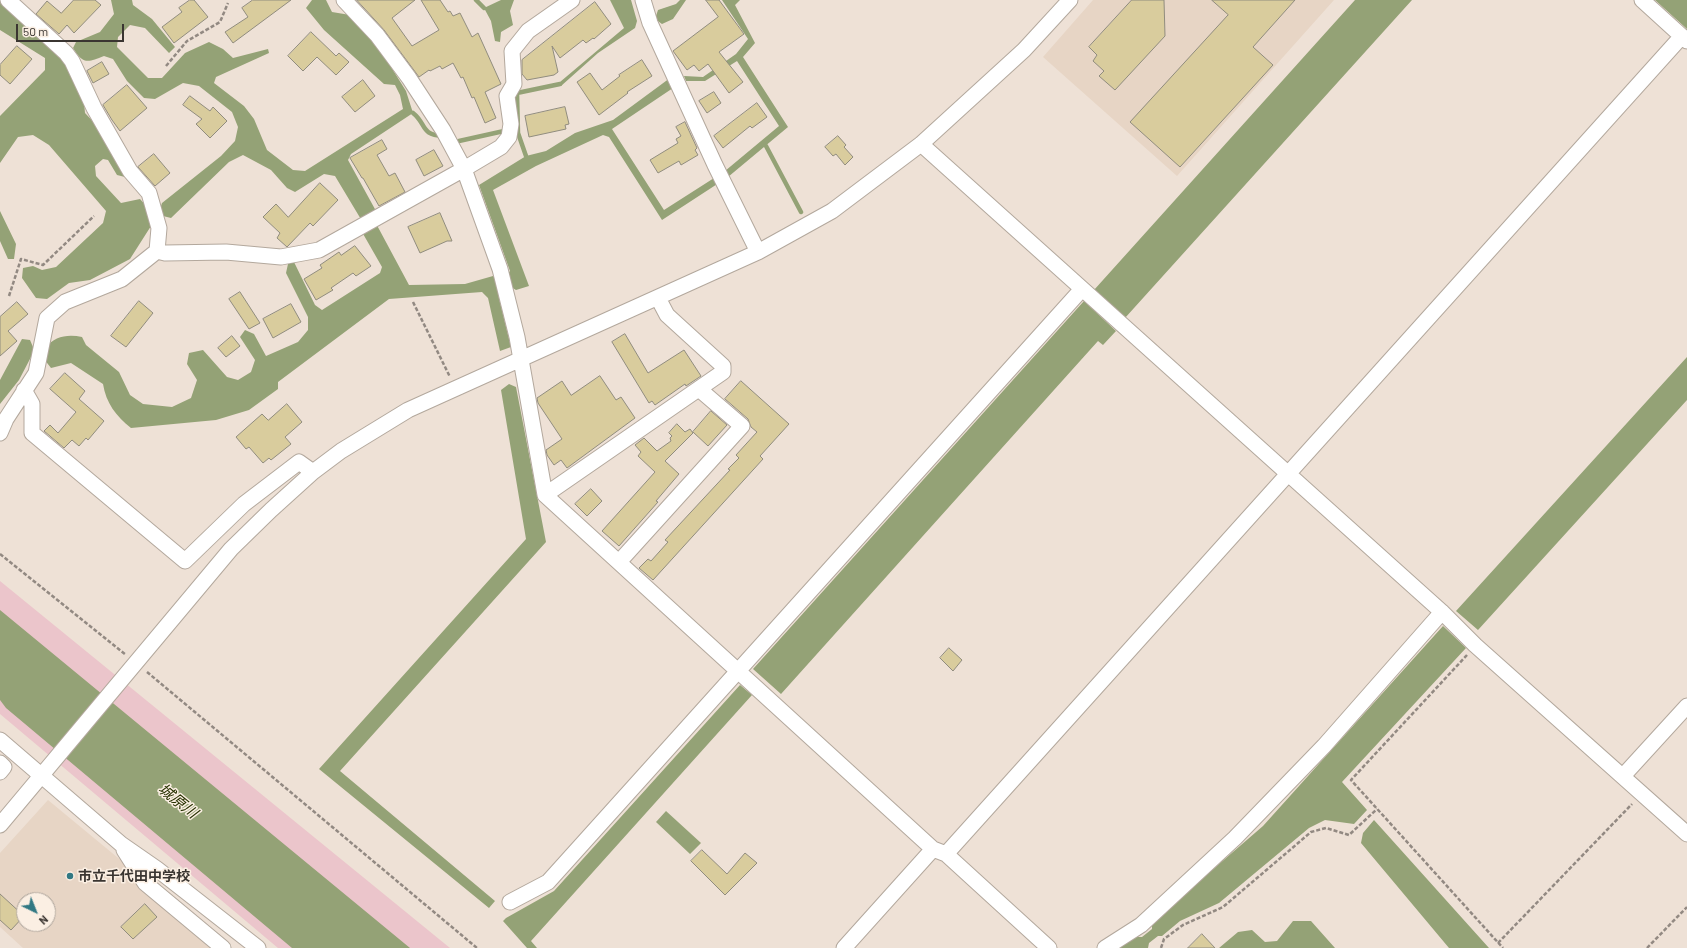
<!DOCTYPE html>
<meta charset="utf-8">
<style>
body{margin:0}
#map{position:relative;width:1687px;height:948px;overflow:hidden;background:#eee1d6;font-family:Barlow,sans-serif}
canvas{display:block}
.north{position:absolute;left:16px;top:892px;width:40px;height:40px;box-sizing:border-box;background:#fbefe3;border:1px solid #aea59c;border-radius:50%;rotate:137deg;font-size:11px;font-weight:700;line-height:16px;text-align:center;color:#3a3531}
.north::after{content:'';display:block;margin:auto;width:14px;height:18px;background:#317883;clip-path:polygon(50% 0,100% 100%,50% 72%,0 100%)}
.scale{position:absolute;left:16px;top:24px;width:108px;height:18px;box-sizing:border-box;border:2px solid #3a3531;border-top:0;padding-left:5px;font-size:12px;line-height:14px;white-space:nowrap;color:#3a3531;-webkit-text-stroke:3px #fbefe3;paint-order:stroke}
</style>
<div id="map">
<canvas width="1687" height="948"></canvas>
<div class="north">N</div>
<div class="scale">50 m</div>
</div>
<script>
const ctx = document.querySelector('canvas').getContext('2d');
ctx.lineJoin = 'round';
function fillPath(path, color) { ctx.fillStyle = color; ctx.fill(path, 'evenodd'); }
function strokePath(path, color, width, dash) { ctx.strokeStyle = color; ctx.lineWidth = width; ctx.lineCap = dash ? 'butt' : 'round'; ctx.setLineDash(dash || []); ctx.stroke(path); }
function label(font, color, halo, rows, align = 'center') {
  ctx.font = font + ' Barlow,"Noto Sans JP",sans-serif'; ctx.lineWidth = 3; ctx.setLineDash([]); ctx.textBaseline = 'middle'; ctx.strokeStyle = halo; ctx.fillStyle = color; for (const [text, x, y, turn = 0] of rows) {
    ctx.save(); ctx.translate(x, y); ctx.rotate((+turn || 0) * Math.PI / 180); ctx.textAlign = isNaN(turn) ? turn : align; if (halo) ctx.strokeText(text, 0, 0); ctx.fillText(text, 0, 0); ctx.restore();
  }
}
fillPath(new Path2D(`
 M1093 0H1334L1177 176 1043 57Z
 M48 800 227 948H23L0 927V853ZM24 900H48V924H24Z`), '#e7d5c5');
fillPath(new Path2D(`
 M0 581 450 948H383L0 612Z
 M0 682 330 948H278L0 714Z`), '#ebc5cb');
fillPath(new Path2D(`
 M111 0H132L133 5 152 19 175 47 169 53 145 28 130 25 118 37 117 47 148 78H162L185 53 209 42 223 49 233 58 268 49 269 53 216 77 214 83 244 106 254 119 267 150 293 170 305 171 403 109 400 95 395 85 384 84 324 30 306 8 312 0H326L332 12 350 15 373 38 406 91 413 113 351 154 348 160 376 211 372 216 409 285 465 284 493 276 498 281 500 290 498 294 511 347 500 351 488 298 482 292 389 299 278 382V389L249 410 216 420 131 428C116 416 106 403 103 384L71 363 51 368 44 359 31 357 19 380 0 404V380L22 339 30 340 33 347 46 348C54 336 68 334 82 337L86 345 119 372 130 395 143 404 172 407 191 398 197 380 187 364 189 353 203 350 227 377 238 380 251 372 255 360 240 337 245 330 254 334 266 356 298 342 308 330V317L286 273 288 264 294 262 315 305 322 310 380 273 382 267 362 232V221L335 176 324 174 295 192 287 188 271 170 243 155 229 162 171 218 163 216 160 209 162 203 221 156 235 141 238 127 232 112 199 86 183 83 155 99 144 98 127 81 113 59 104 56C87 63 83 64 73 48L76 42 100 32 114 14Z
 M501 0H514L510 11 513 25 501 32 500 42 495 41 491 21 484 8Z
 M610 0H631L637 21 635 28 598 53 561 86 560 82 624 28Z
 M680 0H686L673 19 662 24 655 19 658 10 676 4Z
 M722 0H740L735 5 755 43 743 57 788 127 728 177 662 220 609 137 603 135 536 166 493 190 529 286 516 290 511 287 507 275 510 271 479 185 526 156 546 151 575 133 613 120 670 78 673 88 612 129 664 210 725 171 779 126 737 61 705 81H686L684 76 703 77 736 54 748 39Z
 M1355 0H1412L1125 318 1094 290Z
 M1655 0H1687V29Z
 M0 2 65 60 84 102 85 113 101 130 125 177 117 175 108 160 103 159 95 166 96 176 121 203 140 199 149 209 151 226 130 259 90 280 69 283 47 299 36 298 22 278 23 268 33 266 42 270 56 267 103 223 106 211 49 145 33 135 18 137 0 163V116L45 70V58L0 30Z
 M0 211 16 244 14 259H8L0 241Z
 M1084 301 1116 331 1103 345 1098 341 781 694 753 669Z
 M1687 357V400L1478 630 1456 611Z
 M509 384 516 387 546 542 340 771 495 901 489 908 319 769 526 539 501 390Z
 M0 610 410 948H292L6 708 0 700Z
 M1443 626 1466 648 1342 782 1367 810 1354 824 1325 820 1309 828 1219 903 1180 921 1162 936H1158L1149 943 1148 948H1115L1131 937H1142L1152 929V922L1263 826Z
 M740 685 752 695 531 941 537 948H527L503 921 506 918 554 891Z
 M666 811 701 843 690 854 656 822Z
 M1374 820 1489 948H1449L1361 843 1363 833Z
 M1293 921H1311L1335 948H1219L1238 932 1252 930 1265 942 1277 941Z`), '#94a276');
strokePath(new Path2D(`
 M476 0 484 8
 M413 113C427 124 420 135 443 136
 M459 141 504 131
 M766 146 801 212
 M526 156 518 133 517 93 560 84`), '#94a276', 4.5);
const building = new Path2D(`
 M74 0H95L101 5 74 33 67 25 59 34 36 14 47 1 61 13Z
 M190 0H194L208 17 174 43 162 27 182 12 179 8Z
 M253 0H291L233 43 225 32 248 17 242 8Z
 M357 0H415L392 18 412 46 439 30 421 0H440L448 12 450 11 453 16 460 13 472 37 478 33 501 84 485 92 496 118 485 123 474 97 472 98 463 77 461 78 453 63 442 69 440 66 430 71 429 70 419 77 384 30Z
 M706 0H719L744 34 719 52 743 82 729 93 708 64 699 71 694 65 687 70 673 51 718 17Z
 M1132 0H1164L1165 36 1115 90 1099 76 1104 71 1093 61 1097 55 1089 47Z
 M1212 0H1295L1253 47 1273 65 1180 167 1130 122 1228 15Z
 M595 2 611 24 594 39 593 38 586 43 583 40 560 58 552 46 558 72 554 75 527 80 522 74V60Z
 M311 32 336 56 339 53 349 62 336 75 317 57 303 71 288 56Z
 M17 46 32 59 10 84 0 75V65Z
 M642 60 652 76 627 92 628 93 599 115 577 82 590 73 602 90 620 76 619 75Z
 M102 62 109 74 93 83 87 71Z
 M363 80 375 96 355 112 342 97Z
 M127 85 147 108 120 131 112 120 103 105Z
 M714 92 721 103 707 113 699 101Z
 M190 96 210 111 213 107 227 121 210 138 196 124 202 119 183 105Z
 M757 103 767 117 752 128 750 126 723 148 714 136Z
 M565 107 569 124 565 125 566 129 529 137 525 116Z
 M685 122 697 148 695 150 698 155 681 165 679 161 658 173 650 160 678 143 676 139 681 136 676 127Z
 M838 136 846 145 844 147 853 157 845 165 836 154 833 156 825 147Z
 M382 140 387 149 377 155 389 176 395 173 405 192 379 206 363 178H362L350 158Z
 M434 150 443 166 424 176 416 160Z
 M154 154 170 173 155 186 138 167Z
 M320 183 338 200 313 226 310 223 287 247 277 238 280 233 263 217 276 204 288 217Z
 M440 213 452 241H447L420 253 408 227Z
 M355 246 371 266 356 276 353 273 331 288 333 290 316 300 304 279 322 268 320 265 339 252 341 255Z
 M240 292 260 323 249 329 229 299Z
 M139 301 153 313 126 347 111 336Z
 M17 302 28 314 8 331 17 341 0 356V317Z
 M291 304 301 322 273 338 263 319Z
 M625 334 648 373 684 350 701 376 686 386 685 384 655 405 652 401 649 403 612 342Z
 M232 336 240 346 226 357 218 348Z
 M65 373 85 391 79 399 104 421 88 440 86 438 79 446 72 440 64 448 44 431 50 425 58 433 76 412 50 389Z
 M600 376 616 400 621 397 635 418 567 468 561 460 554 465 547 455 546 450 562 439 538 403 537 398 562 381 571 395Z
 M741 381 789 424 760 456 763 459 653 580 639 568 648 559 651 561 668 542 665 540 730 470 728 469 739 458 736 455 757 432 751 427 748 419 725 399Z
 M287 404 302 422 285 437 291 444 271 460 269 458 263 463 249 447 246 449 236 437 262 414 268 420Z
 M711 411 727 425 708 446 693 432Z
 M677 424 685 432 690 429 693 433 665 461 679 474 656 501 658 502 619 546 602 531 655 472 638 456 641 452 635 445 644 438 657 451 671 441 670 438 672 436 669 433Z
 M591 489 602 501 587 516 575 504Z
 M949 648 962 660 953 671 940 658Z
 M702 850 727 874 745 853 757 863 725 895 691 861Z
 M0 894 24 916 11 930 0 920Z
 M145 904 157 917 133 939 121 927Z
 M1202 934 1215 948H1188Z`);
fillPath(building, '#d9cc9d');
strokePath(building, '#908c7e', 1);
const minor = new Path2D(`
 M344 0 377 35 409 78 443 130 464 169 500 269 517 337 545 495 933 849 946 854 1049 948
 M643 0 650 23 715 165 758 252
 M1642 0 1687 41
 M921 144 1442 612 1475 645 1687 834
 M157 251 165 253 226 252 281 257 319 250 464 169 501 147 509 137 511 124 507 96 514 84 512 51 528 31 572 0
 M24 390 32 404V433L185 561 244 504 299 462 313 472
 M0 433 6 419 36 373 47 318 65 302 122 279 157 251 159 228 149 193 130 171 94 108 72 61 66 53 8 0
 M545 495 723 372V366L667 315 658 298
 M619 562 742 426 699 389
 M0 740 121 844 157 869 258 948
 M0 763 4 767 0 772
 M1623 776 1687 706
 M0 825 231 549 271 510 313 472 341 451 408 410 758 252 832 211 921 144 1024 50 1070 0
 M124 850 145 883 223 948
 M946 854 1682 36
 M510 902 548 882 1082 289
 M844 948 933 849
 M1105 948 1141 925 1235 838 1324 746 1442 612`);
strokePath(minor, '#b3a89d', 17);
strokePath(new Path2D(`
 M166 66 187 41 220 22 228 3
 M9 296 21 259 43 265 94 216
 M413 302 450 377
 M0 554 126 655
 M1467 655 1351 780 1503 948
 M147 672 477 948
 M1498 943 1632 804
 M1161 948 1164 939 1183 925 1223 907 1311 832 1326 828 1349 835 1377 809
 M1647 948 1687 907`), '#928982', 2.5, [4, 2]);
strokePath(minor, '#fff', 15);
for (const [x, y, r, color] of [
 [70,876,4,"#317883"]
]) { const dot = new Path2D(); dot.arc(x, y, r, 0, 2 * Math.PI); ctx.fillStyle = color; ctx.fill(dot); strokePath(dot, '#fbefe3', 1.5); }
label('bold 14px', '#3a3531', '#fbefe3', [
 ["市立千代田中学校",78,876]
], 'left');
label('italic 15px', '#263100', '#fbefe3', [
 ["城原川",178,801,39]
]);
</script>
